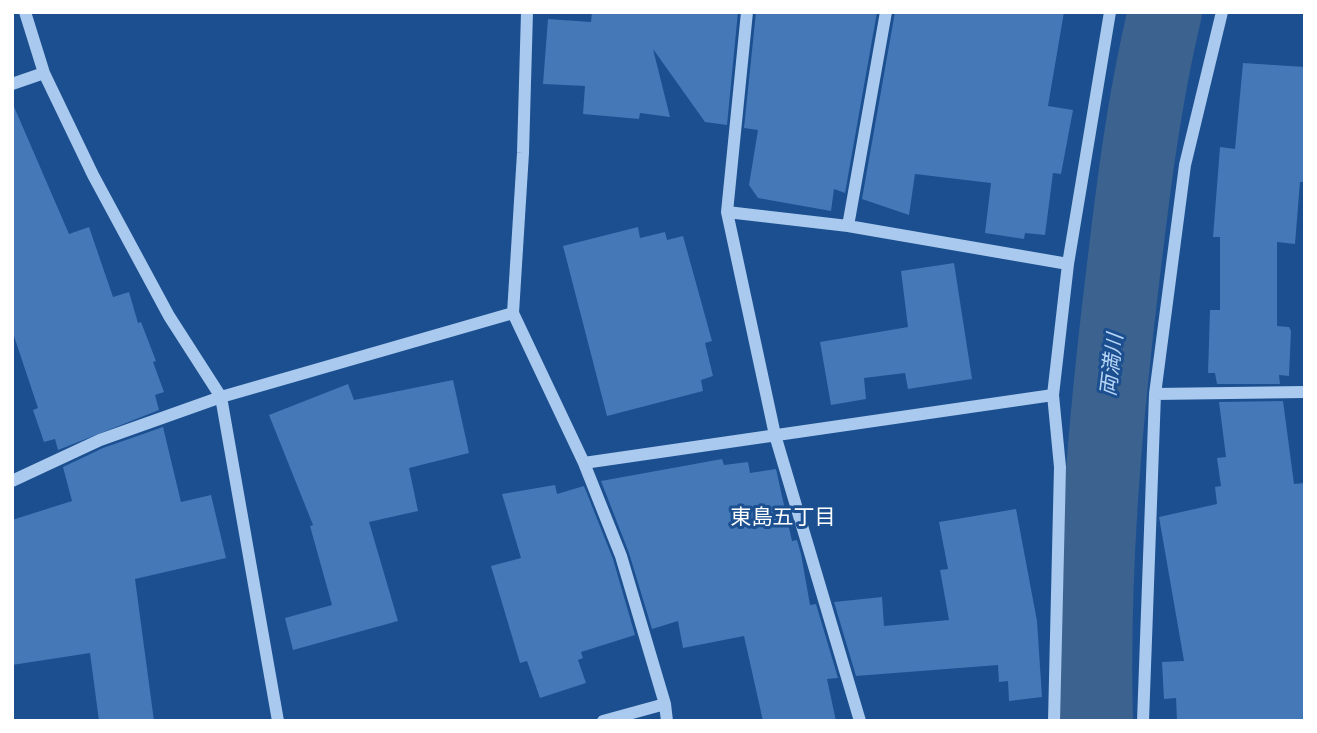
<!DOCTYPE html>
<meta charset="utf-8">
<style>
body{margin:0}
#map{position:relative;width:1317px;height:733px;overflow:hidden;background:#1b4f8f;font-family:"Asap Condensed",sans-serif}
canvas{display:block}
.frame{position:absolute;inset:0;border:14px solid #fff;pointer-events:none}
</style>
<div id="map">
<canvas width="1317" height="733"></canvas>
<div class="frame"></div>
</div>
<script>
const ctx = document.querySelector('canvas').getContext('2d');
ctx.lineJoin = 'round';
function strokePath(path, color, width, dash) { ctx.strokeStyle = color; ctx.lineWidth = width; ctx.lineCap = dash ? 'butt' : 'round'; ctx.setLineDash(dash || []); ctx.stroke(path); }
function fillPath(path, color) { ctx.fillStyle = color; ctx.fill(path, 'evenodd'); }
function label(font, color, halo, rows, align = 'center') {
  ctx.font = font + ' "Asap Condensed","Noto Sans JP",sans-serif'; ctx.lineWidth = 6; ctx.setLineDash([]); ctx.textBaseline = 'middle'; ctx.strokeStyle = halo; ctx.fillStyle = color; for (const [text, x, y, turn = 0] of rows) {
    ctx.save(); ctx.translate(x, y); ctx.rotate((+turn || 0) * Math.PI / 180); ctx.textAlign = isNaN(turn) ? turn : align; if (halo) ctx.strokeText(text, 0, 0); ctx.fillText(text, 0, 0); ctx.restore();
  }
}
strokePath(new Path2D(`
 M1096 721C1092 577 1104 433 1121 291 1132 197 1143 104 1165 12`), '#3c6290', 74);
fillPath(new Path2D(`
 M592 12H738L727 125 705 122 653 49 670 117 640 113 639 119 583 114 585 86 543 84 548 19 591 22Z
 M756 12H877L845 193 834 189 831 211 758 198 749 185 758 130 744 128Z
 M895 12H1064L1048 106 1073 110 1061 174 1053 173 1045 235 1025 233 1024 239 985 233 991 183 915 174 909 215 862 199Z
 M1243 63 1305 67V182H1300L1295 244 1277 242V326L1289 327 1291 331 1289 376 1279 375 1280 384H1217L1215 373H1208L1210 310H1220V237H1213L1220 147 1235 149Z
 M12 102 69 234 89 227 113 297 129 292 138 323 141 322 156 361 153 362 164 392 155 395 159 410 58 450 55 439 44 442 33 410 38 408 12 330Z
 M638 227 640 238 665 232 667 240 683 236 712 341 705 343 713 376 701 380 703 391 607 416 563 246Z
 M954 263 972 379 908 389 905 373 864 378 866 399 831 405 820 342 908 327 901 271Z
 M453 380 469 453 409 468 418 511 369 522 398 621 293 650 285 618 332 605 310 526 313 525 269 415 348 384 354 400Z
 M1283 401 1294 484 1305 483V721H1177L1176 698 1164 699 1162 662 1184 661 1159 517 1217 504 1215 487 1221 486 1217 458 1226 457 1219 402Z
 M163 427 181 502 211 495 226 558 135 579 154 721H99L90 653 12 665V520L72 501 63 467 103 448Z
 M722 459 724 465 748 462 750 473 776 469 792 541 797 540 801 554 810 605 816 604 838 678 827 679 836 721H763L744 636 683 648 678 621 652 629 629 553 601 481Z
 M555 485 557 494 584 486 613 559 635 635 581 652 583 658 578 660 586 683 540 698 527 661 520 663 491 566 521 558 502 494Z
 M1016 509 1037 621 1042 697 1009 701 1008 681 999 682 998 665 856 676 834 602 882 597 884 626 949 620 940 570 948 569 939 522Z`), '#4478b7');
strokePath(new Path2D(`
 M25 12 44 73 93 175 169 316 221 397 278 721
 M527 12 523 153 513 313 584 463 621 556 665 704 667 721
 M747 12 727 212 775 435 860 721
 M12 84 44 73
 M727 212 848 226 1068 264
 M848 226 886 12
 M1155 394 1305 392
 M584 463 1053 395
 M12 481 100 440 221 397 513 313
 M603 721 665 704
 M1054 721 1060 467 1053 395 1068 264 1110 12
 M1143 721 1155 394 1185 165 1222 12`), '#a9c9ee', 12);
label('italic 21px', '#b5d3f5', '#1b4f8f', [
 ["両満川",1112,365,-83]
]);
label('21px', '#fff', '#1b4f8f', [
 ["東島五丁目",783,517]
]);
</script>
